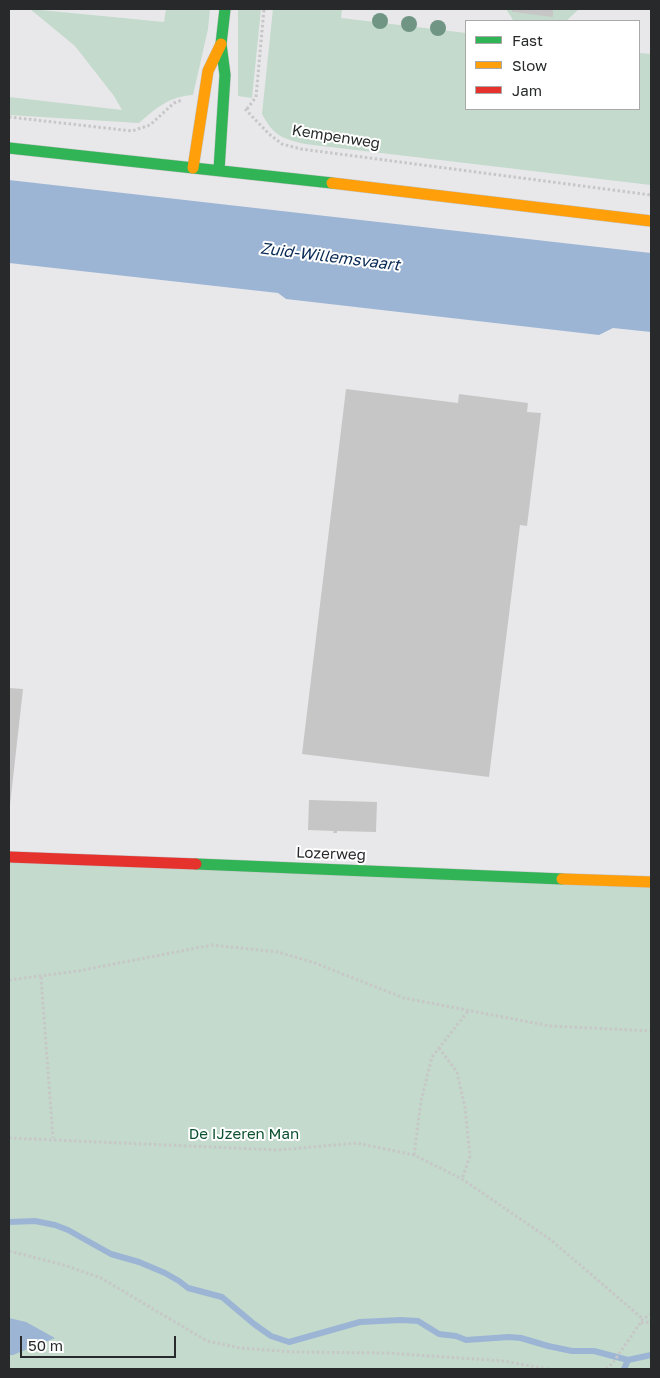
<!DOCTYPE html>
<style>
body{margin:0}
#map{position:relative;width:660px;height:1378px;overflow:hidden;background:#e8e8ea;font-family:"Golos Text",sans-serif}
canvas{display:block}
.frame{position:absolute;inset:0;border:10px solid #28292a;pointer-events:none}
.legend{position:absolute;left:465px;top:20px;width:175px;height:90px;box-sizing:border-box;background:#fff;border:1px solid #a9a9aa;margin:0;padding:6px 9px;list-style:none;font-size:15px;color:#28292a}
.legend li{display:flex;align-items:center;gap:10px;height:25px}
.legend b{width:25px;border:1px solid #a9a9aa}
.scale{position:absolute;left:20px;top:1336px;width:156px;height:22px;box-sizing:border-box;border:2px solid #28292a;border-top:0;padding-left:6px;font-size:15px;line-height:18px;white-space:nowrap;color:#28292a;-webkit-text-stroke:4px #fff;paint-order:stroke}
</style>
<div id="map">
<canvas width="660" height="1378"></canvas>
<div class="frame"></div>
<ul class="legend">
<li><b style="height:6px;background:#30b455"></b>Fast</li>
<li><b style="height:6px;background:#ff9f0a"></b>Slow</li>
<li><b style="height:6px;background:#e5322d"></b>Jam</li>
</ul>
<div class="scale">50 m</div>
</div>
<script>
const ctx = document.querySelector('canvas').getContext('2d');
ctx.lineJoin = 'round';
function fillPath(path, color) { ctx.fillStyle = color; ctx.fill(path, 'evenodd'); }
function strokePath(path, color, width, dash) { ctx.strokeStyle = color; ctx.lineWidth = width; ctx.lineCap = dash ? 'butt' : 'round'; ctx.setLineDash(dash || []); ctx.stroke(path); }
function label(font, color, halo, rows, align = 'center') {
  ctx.font = font + ' "Golos Text",sans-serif'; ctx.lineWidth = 4; ctx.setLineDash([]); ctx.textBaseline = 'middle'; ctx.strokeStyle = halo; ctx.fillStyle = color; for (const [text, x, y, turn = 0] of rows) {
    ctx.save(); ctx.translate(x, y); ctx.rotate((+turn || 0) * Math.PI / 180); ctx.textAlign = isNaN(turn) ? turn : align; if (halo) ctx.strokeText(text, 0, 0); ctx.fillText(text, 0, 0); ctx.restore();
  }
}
fillPath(new Path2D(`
 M30 9 164 22 166 9H210L208 29 193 95C170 96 156 108 139 123L9 115V97L122 110 114 96 75 46Z
 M238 9H261L252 98 238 96Z
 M273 9H342L341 18 466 33V109H639V53L651 54V185L305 144C281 138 274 136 262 114Z
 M506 9H512V12L553 16V9H579L566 21 513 20Z
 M9 855 651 883V1369H9Z`), '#c3dacc');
fillPath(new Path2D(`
 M9 180 651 253V332L613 328 599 335 286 299 278 293 9 263Z
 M9 1318 26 1322 55 1338 13 1355H9Z`), '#9db5d5');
strokePath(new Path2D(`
 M9 1222 35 1221 55 1225 68 1230 111 1254 139 1262 165 1273 179 1281 188 1288 222 1297 254 1324 271 1336 289 1342 360 1322 401 1320 418 1321 439 1334 456 1336 466 1340 509 1337 521 1338 548 1346 572 1351H594L628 1360 651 1355
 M624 1369 628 1360`), '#9db5d5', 6);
fillPath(new Path2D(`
 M512 9H553V17L512 12Z
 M346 389 458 403 459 394 528 403 527 412 541 413 527 526 520 525 489 777 302 754Z
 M9 688 23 689 10 805H9Z
 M309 800 377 802 376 832 337 831V833H333L334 831 308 830Z`), '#c6c6c7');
const fast = new Path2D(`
 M9 148 332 183
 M219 170 225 75 221 44 225 9
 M196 864 562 879`);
const slow = new Path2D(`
 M193 168 208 71 221 44
 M332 183 651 221
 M562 879 651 882`);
const jam = new Path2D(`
 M9 857 196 864`);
strokePath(fast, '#c4c4c6', 12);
strokePath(slow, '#c4c4c6', 12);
strokePath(jam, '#c4c4c6', 12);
strokePath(new Path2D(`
 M245 109 269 134 282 144 301 149 651 195
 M247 109 256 97 264 9
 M9 117 132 131 150 125 174 103 182 100
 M41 977 53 1138
 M9 980 78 971 212 945 278 952 315 963 404 998 550 1026 651 1031
 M439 1048 457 1072 465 1108 470 1156 462 1179
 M9 1138 279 1150 357 1143 414 1155 462 1179 551 1240 643 1319
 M414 1155 421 1101 432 1057 468 1011
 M9 1251 64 1265 101 1278 207 1341 240 1348 293 1352 387 1353 503 1361 548 1369
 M641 1323 651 1322
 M606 1369 612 1364 643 1319 651 1314`), '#c7c7c8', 3, [2.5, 2.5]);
strokePath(fast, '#30b455', 11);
strokePath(slow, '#ff9f0a', 11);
strokePath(jam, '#e5322d', 11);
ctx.fillStyle = '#709584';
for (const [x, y] of [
 [380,21],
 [409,24],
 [438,28]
]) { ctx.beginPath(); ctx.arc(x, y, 8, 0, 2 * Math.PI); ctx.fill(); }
label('15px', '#28292a', '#fff', [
 ["Kempenweg",336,137,9],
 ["Lozerweg",331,854,2]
]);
label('15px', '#0d5130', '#fff', [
 ["De IJzeren Man",244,1134]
]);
label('italic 16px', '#092b55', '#fff', [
 ["Zuid-Willemsvaart",330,257,7]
]);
</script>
